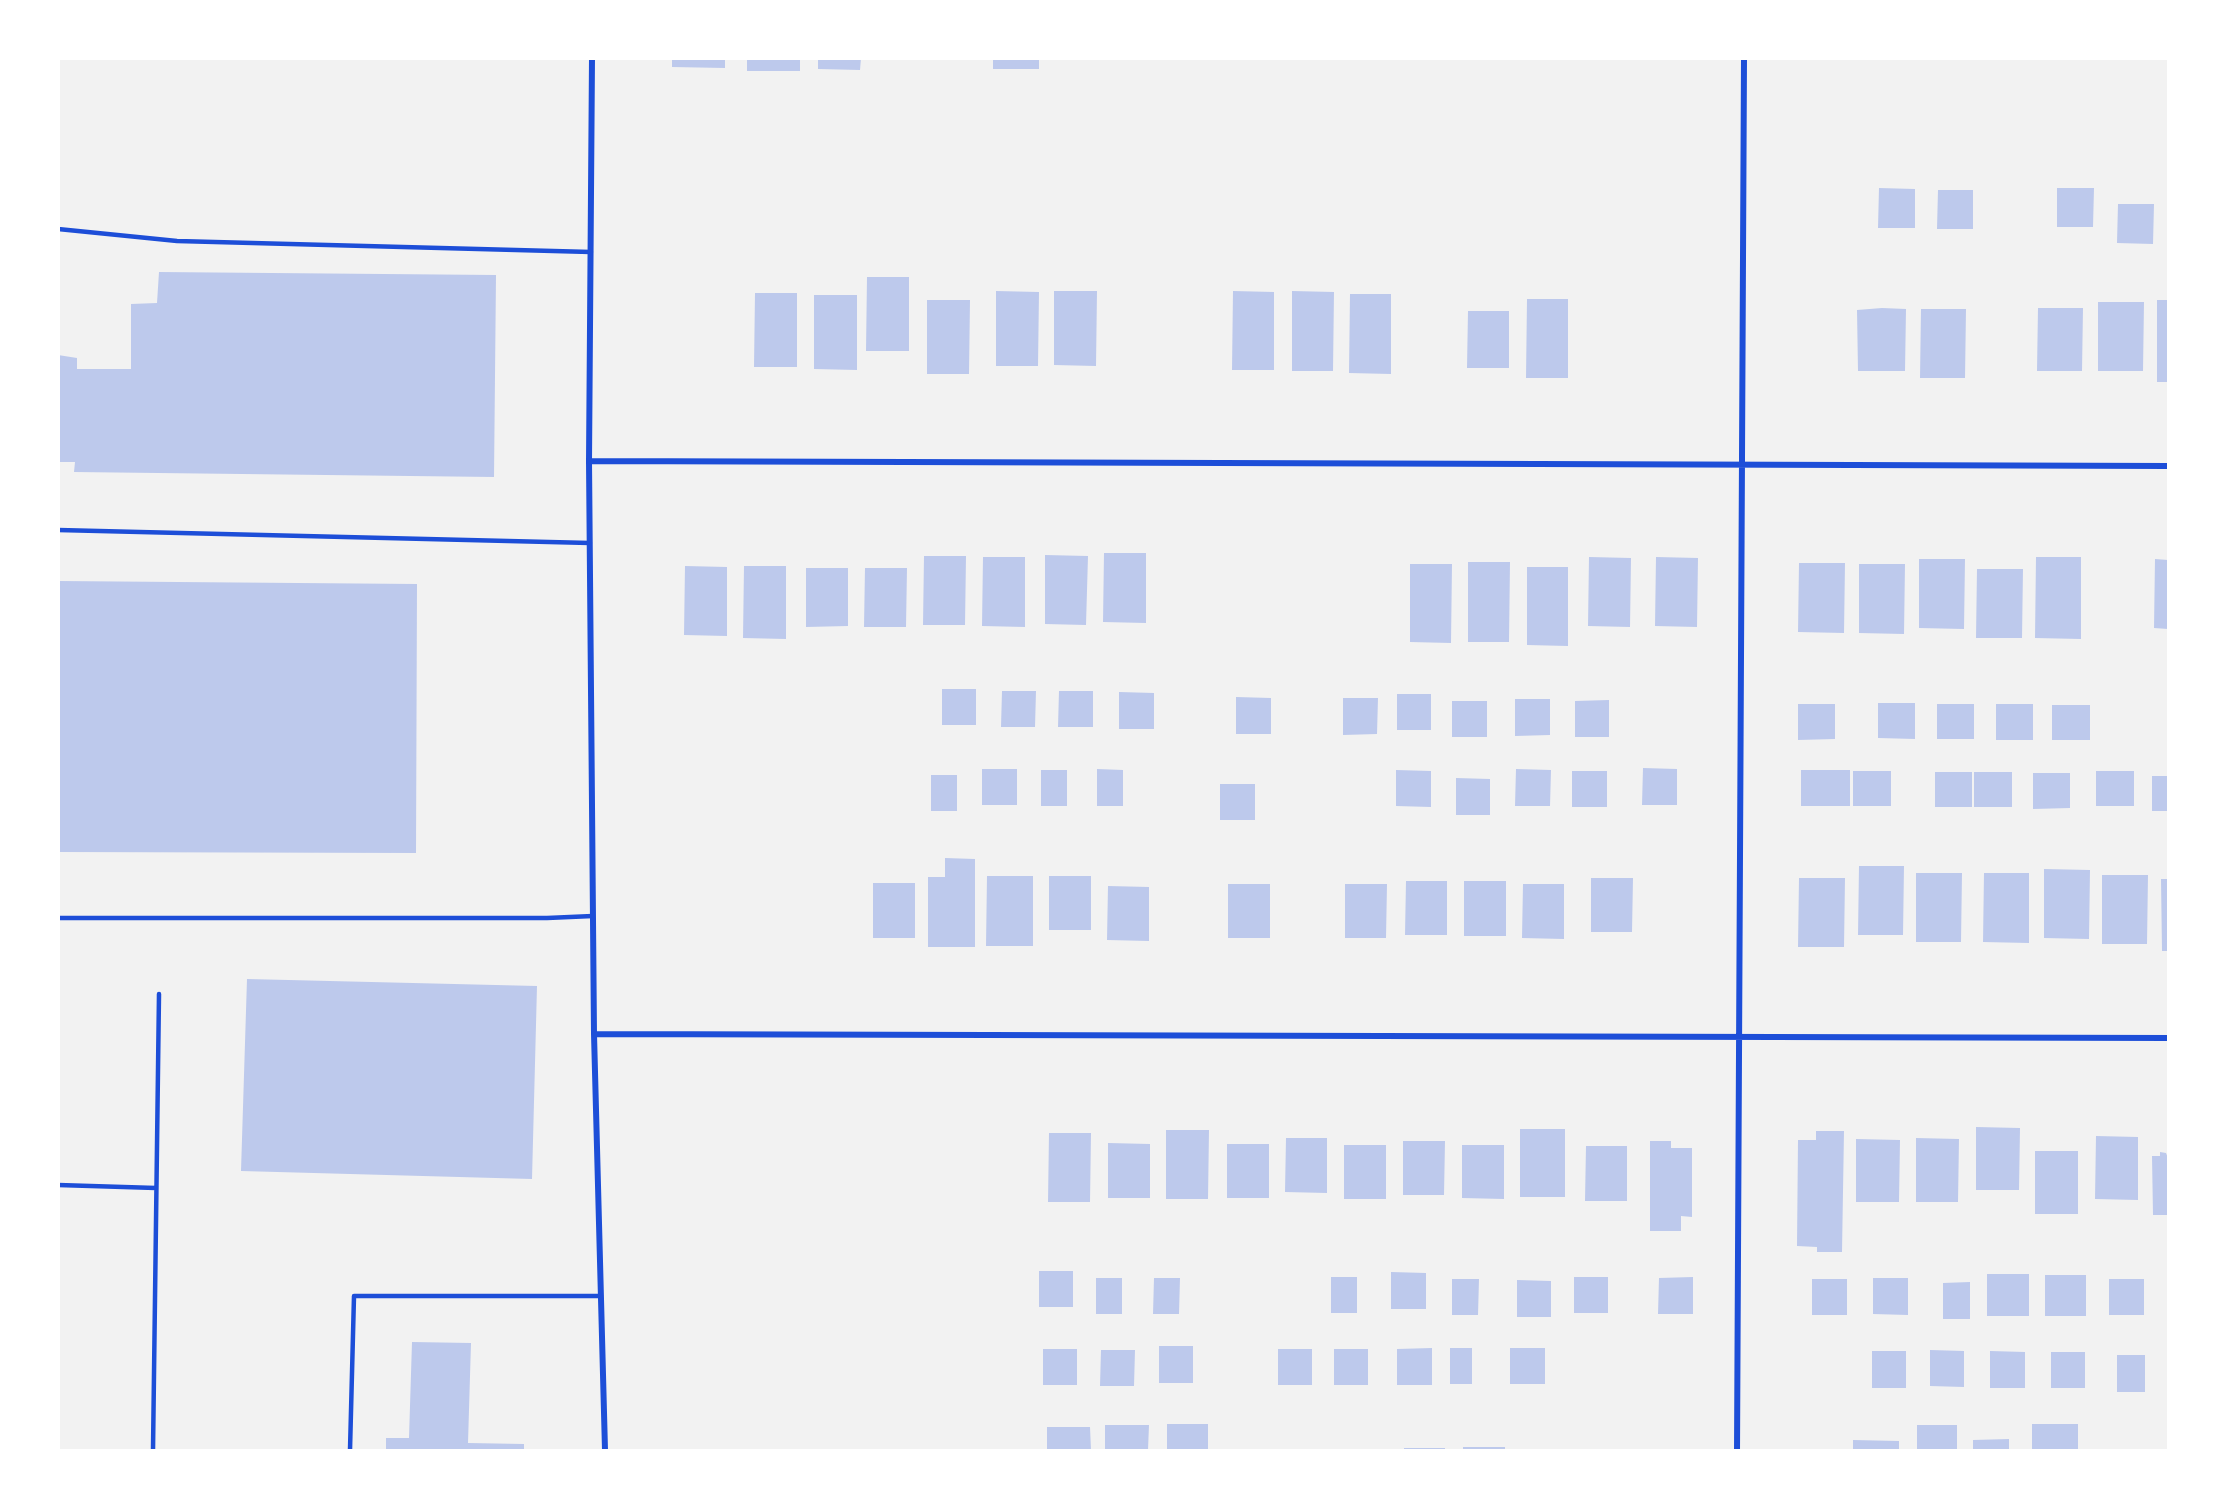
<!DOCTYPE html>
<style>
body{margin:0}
#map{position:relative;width:2227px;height:1509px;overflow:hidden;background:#f2f2f2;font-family:"Nunito Sans",sans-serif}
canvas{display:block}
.frame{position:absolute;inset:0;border:60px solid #fff;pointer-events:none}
</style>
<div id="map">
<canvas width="2227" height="1509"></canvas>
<div class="frame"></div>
</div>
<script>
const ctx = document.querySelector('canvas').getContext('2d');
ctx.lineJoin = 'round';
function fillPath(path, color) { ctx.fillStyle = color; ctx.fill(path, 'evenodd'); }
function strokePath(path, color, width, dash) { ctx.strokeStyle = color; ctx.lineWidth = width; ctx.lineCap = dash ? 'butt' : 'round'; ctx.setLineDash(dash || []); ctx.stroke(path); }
fillPath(new Path2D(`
 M672 58H725V68L672 67Z
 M747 58H800V71H747Z
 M818 58H861L860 70 818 69Z
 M993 58H1039V69H993Z
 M1879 188 1915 189V228H1878Z
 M2057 188H2094L2093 227H2057Z
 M1938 190H1973V229H1937Z
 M2118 204H2154L2153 244 2117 243Z
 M159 272 496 275 494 477 74 472 75 462H58V355L77 358V369H131V304L157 303Z
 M867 277H909V351H866Z
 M996 291 1039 292 1038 366H996Z
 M1054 291H1097L1096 366 1054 365Z
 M1233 291 1274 292V370H1232Z
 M1292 291 1334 292 1333 371H1292Z
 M755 293H797V367H754Z
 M1350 294H1391V374L1349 373Z
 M814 295H857V370L814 369Z
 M1527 299H1568V378H1526Z
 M927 300H970L969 374H927Z
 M2157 300H2168V382H2157Z
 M2098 302H2144L2143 371H2098Z
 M1882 308 1906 309 1905 371H1858L1857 310Z
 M2038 308H2083L2082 371H2037Z
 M1921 309H1966L1965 378H1920Z
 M1468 311H1509V368H1467Z
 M1104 553H1146V623L1103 622Z
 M1045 555 1088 556 1086 625 1045 624Z
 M924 556H966L965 625H923Z
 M983 557H1025V627L982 626Z
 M1589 557 1631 558 1630 627 1588 626Z
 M1656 557 1698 558 1697 627 1655 626Z
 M2036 557H2081V639L2035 638Z
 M1919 559H1965L1964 629 1919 628Z
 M2155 559 2168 560V629L2154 628Z
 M1468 562H1510L1509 642H1468Z
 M1799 563H1845L1844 633 1798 632Z
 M1410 564H1452L1451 643 1410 642Z
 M1859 564H1905L1904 634 1859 633Z
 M685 566 727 567V636L684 635Z
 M744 566H786V639L743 638Z
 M1527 567H1568V646L1527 645Z
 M806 568H848V626L806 627Z
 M865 568H907L906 627H864Z
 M1977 569H2023L2022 638H1976Z
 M58 581 417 584 416 853 58 852Z
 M942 689H976V725H942Z
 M1002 691H1036L1035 727H1001Z
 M1059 691H1093V727H1058Z
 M1119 692 1154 693V729H1119Z
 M1397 694H1431V730H1397Z
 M1236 697 1271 698V734H1236Z
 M1343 698H1378L1377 734 1343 735Z
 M1515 699H1550V735L1515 736Z
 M1609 700V737H1575V701Z
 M1452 701H1487V737H1452Z
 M1878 703H1915V739L1878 738Z
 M1798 704H1835V739L1798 740Z
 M1937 704H1974V739H1937Z
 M1996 704H2033V740H1996Z
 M2052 705H2090V740H2052Z
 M1643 768 1677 769V805H1642Z
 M982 769H1017V805H982Z
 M1097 769 1123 770V806H1097Z
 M1516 769 1551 770 1550 806H1515Z
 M1041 770H1067V806H1041Z
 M1396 770 1431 771V807L1396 806Z
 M1801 770H1850V806H1801Z
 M1572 771H1607V807H1572Z
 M1853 771H1891V806H1853Z
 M2096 771H2134V806H2096Z
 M1935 772H1972V807H1935Z
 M1974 772H2012V807H1974Z
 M2033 773H2070V808L2033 809Z
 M931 775H957V811H931Z
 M2152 776H2168V811H2152Z
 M1456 778 1490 779V815H1456Z
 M1220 784H1255V820H1220Z
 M945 858 975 859V947H928V877H945Z
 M1859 866H1904L1903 935H1858Z
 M2044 869 2090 870 2089 939 2044 938Z
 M1916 873H1962L1961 942H1916Z
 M1984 873H2029V943L1983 942Z
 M2102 875H2148L2147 944H2102Z
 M987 876H1033V946H986Z
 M1049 876H1091V930H1049Z
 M1591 878H1633L1632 932H1591Z
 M1799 878H1845L1844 947H1798Z
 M2161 879H2168V951H2162Z
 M1406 881H1447V935H1405Z
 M1464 881H1506V936H1464Z
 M873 883H915V938H873Z
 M1228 884H1270V938H1228Z
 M1345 884H1387L1386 938H1345Z
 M1523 884H1564V939L1522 938Z
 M1108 886 1149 887V941L1107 940Z
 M247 979 537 986 532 1179 241 1171Z
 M1976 1127 2020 1128 2019 1190H1976Z
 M1520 1129H1565V1197H1520Z
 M1166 1130H1209L1208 1199H1166Z
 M1816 1131H1844L1842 1252H1817V1247L1797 1246 1798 1140H1816Z
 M1049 1133H1091L1090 1202H1048Z
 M2096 1136 2138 1137V1200L2095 1199Z
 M1286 1138H1327V1193L1285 1192Z
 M1916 1138 1959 1139 1958 1202H1916Z
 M1856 1139 1900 1140 1899 1202H1856Z
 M1403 1141H1445L1444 1195H1403Z
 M1650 1141H1671V1148H1692V1217L1681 1216V1231H1650Z
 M1108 1143 1150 1144V1198H1108Z
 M1227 1144H1269V1198H1227Z
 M1344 1145H1386V1199H1344Z
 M1462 1145H1504V1199L1462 1198Z
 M1586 1146H1627V1201H1585Z
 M2035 1151H2078V1214H2035Z
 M2160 1152 2166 1153 2168 1158V1215H2153L2152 1156H2160Z
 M1039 1271H1073V1307H1039Z
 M1391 1272 1426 1273V1309H1391Z
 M1987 1274H2029V1316H1987Z
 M2045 1275H2086V1316H2045Z
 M1331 1277H1357V1313H1331Z
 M1574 1277H1608V1313H1574Z
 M1693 1277V1314H1658L1659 1278Z
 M1096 1278H1122V1314H1096Z
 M1154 1278H1180L1179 1314H1153Z
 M1873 1278H1908V1315L1873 1314Z
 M1452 1279H1479L1478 1315H1452Z
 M1812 1279H1847V1315H1812Z
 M2109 1279H2144V1315H2109Z
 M1517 1280 1551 1281V1317H1517Z
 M1970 1282V1319H1943V1283Z
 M412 1342 471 1343 468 1443 524 1444V1450H386V1438H409Z
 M1159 1346H1193V1383H1159Z
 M1432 1348V1385H1397V1349Z
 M1450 1348H1472V1384H1450Z
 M1510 1348H1545V1384H1510Z
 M1043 1349H1077V1385H1043Z
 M1278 1349H1312V1385H1278Z
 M1334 1349H1368V1385H1334Z
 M1101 1350H1135L1134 1386H1100Z
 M1930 1350 1964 1351V1387L1930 1386Z
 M1872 1351H1906V1388H1872Z
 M1990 1351 2025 1352V1388H1990Z
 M2051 1352H2085V1388H2051Z
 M2117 1355H2145V1392H2117Z
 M1167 1424H1208V1450H1167Z
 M2032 1424H2078V1450H2032Z
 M1105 1425H1149L1148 1450H1105Z
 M1917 1425H1957V1450H1917Z
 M1047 1427H1090L1091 1450H1047Z
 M2009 1439V1450H1973V1440Z
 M1853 1440 1899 1441V1450H1853Z
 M1463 1447H1505V1450H1463Z
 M1404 1448H1445V1450H1404Z`), '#bdc9ec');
strokePath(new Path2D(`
 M58 229 177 241 591 252
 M58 530 590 543
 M58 918H547L593 916
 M58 1185 156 1188
 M153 1450 159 994
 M350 1450 354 1296H601`), '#1d4ed8', 4.5);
strokePath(new Path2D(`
 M592 58 589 461 594 1034 605 1450
 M589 461 2168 466
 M594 1034 2168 1038
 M1737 1450 1744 58`), '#1d4ed8', 6);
</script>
